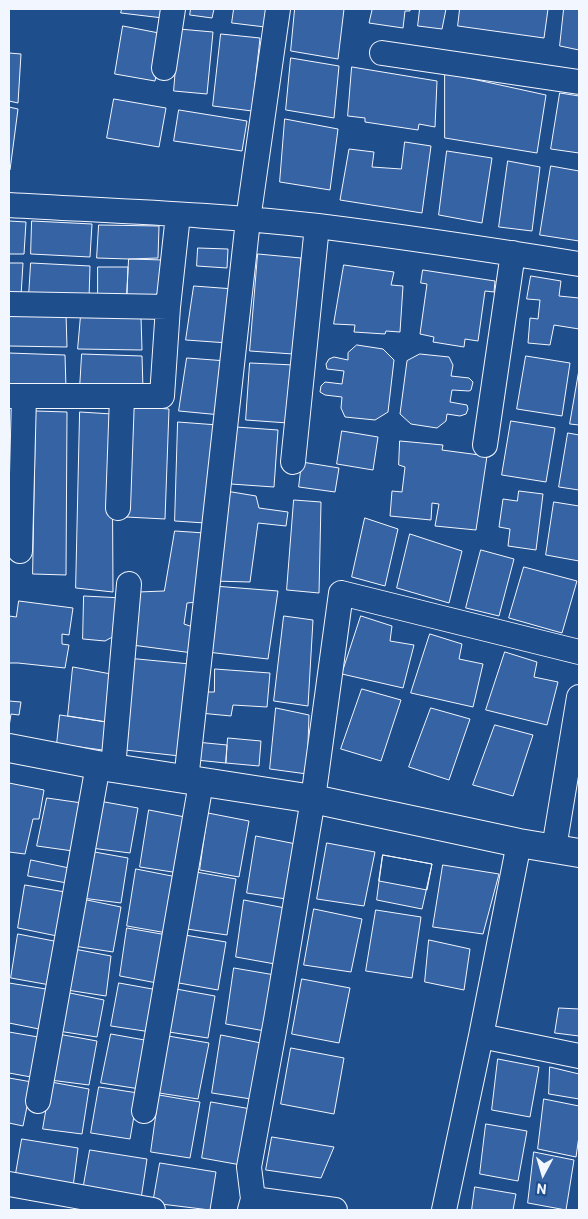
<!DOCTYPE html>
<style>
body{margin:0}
#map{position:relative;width:588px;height:1219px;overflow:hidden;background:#1f4e8c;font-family:Roboto,sans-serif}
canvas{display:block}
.frame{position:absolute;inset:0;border:10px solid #f2f6ff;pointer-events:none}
.north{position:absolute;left:518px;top:1149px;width:50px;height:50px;-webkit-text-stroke:4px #1f4e8c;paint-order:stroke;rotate:186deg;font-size:14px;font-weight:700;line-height:20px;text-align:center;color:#f2f6ff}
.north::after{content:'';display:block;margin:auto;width:18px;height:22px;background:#f2f6ff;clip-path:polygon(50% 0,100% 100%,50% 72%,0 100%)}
</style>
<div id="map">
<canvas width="588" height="1219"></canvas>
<div class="frame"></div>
<div class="north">N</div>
</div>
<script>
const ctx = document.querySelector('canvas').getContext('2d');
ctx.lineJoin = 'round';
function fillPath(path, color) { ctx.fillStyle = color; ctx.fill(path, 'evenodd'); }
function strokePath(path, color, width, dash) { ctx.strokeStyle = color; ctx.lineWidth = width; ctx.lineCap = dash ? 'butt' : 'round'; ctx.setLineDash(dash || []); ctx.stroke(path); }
const building = new Path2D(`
 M122 9H164L163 18 121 13Z
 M191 9H214L212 18 190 15Z
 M234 9H267L265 27 232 23Z
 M295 9H344L338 59 291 51Z
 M366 9H410V11H405L403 28 369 23 372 10Z
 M420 9H446L442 29 418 26Z
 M460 9H548L544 38 458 26Z
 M564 9H579V50L560 46Z
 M123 26 164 34 155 81 115 74Z
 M179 29 213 32 207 94 174 91Z
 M221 34 260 38 252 111 213 106Z
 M9 53 21 54 18 103 9 101Z
 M291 58 339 66 334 118 286 110Z
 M352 67 437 81 435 127 419 124 418 130 365 122V118L348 116Z
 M445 73 546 95 537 153 445 138Z
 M560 93 579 96V153L551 149Z
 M114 99 166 108 159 147 107 138Z
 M9 107 18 109 10 170H9Z
 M179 110 247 121 242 151 174 141Z
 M285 119 338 129 330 190 280 182Z
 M405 142 431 146 422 213 340 200 349 149 374 152 372 167 401 169Z
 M447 151 492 158 482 223 439 215Z
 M508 161 540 167 532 231 499 227Z
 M551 166 579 171V241L540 235Z
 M9 221 26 222 24 254H9Z
 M32 221 92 224 90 257 31 254Z
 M99 225 159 226 158 258 129 259 97 258Z
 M198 248 228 249 227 268 197 266Z
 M258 254 301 258 293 354 250 351Z
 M129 259 164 260 163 301 127 295Z
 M9 263H23L21 296 9 295Z
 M31 263 90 266 89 299 29 296Z
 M344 265 394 272 391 285 403 286 400 332 386 331 385 334 354 332 355 325 334 324Z
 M98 267H128L127 295H98Z
 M423 270 495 281 494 292 485 291 478 341 465 339 464 347 433 342 434 337 420 334 427 284 421 283Z
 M531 276 561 281 559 296 579 298V329L554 325 550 345 528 343 530 318 538 319 540 300 527 299Z
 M194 286 234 289 228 343 186 340Z
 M9 312 66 314 67 347 9 346Z
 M81 315 141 317 142 350 78 349Z
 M357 345 383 349 394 360 388 412 375 420 345 417 341 408 342 397 325 395 320 392 321 386 325 382 342 384 344 371 327 369 326 364 329 359 334 357 348 360V353Z
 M9 353 65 355 66 388 9 387Z
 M82 354 142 356 143 389 80 388Z
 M420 354 449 357 453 365 451 376 469 378 473 382 471 390 469 391 452 390 450 402 467 405 468 409 466 414 460 416 447 414 446 421 437 428 411 424 400 414 407 361Z
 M526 356 570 363 562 416 517 409Z
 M187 358 227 361 221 415 179 411Z
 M250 363 294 365 288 423 246 420Z
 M579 370V425L570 424Z
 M129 406 169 409 165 519 126 517Z
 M36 411 67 412 66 575 33 574Z
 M80 412 112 414 113 592 76 588Z
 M511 421 555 428 546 482 502 475Z
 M178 422 218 425 205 523 175 521Z
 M236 427 278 430 274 487 231 484Z
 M342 431 378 437 373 470 337 464Z
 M568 433 579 435V490L559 487Z
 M400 441 443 445 442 450 487 456 476 530 435 526 439 504 432 503 431 520 390 516 392 491 402 492 405 467 399 465Z
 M302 462 339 468 335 492 299 487Z
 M226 491 256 496 259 508 288 512 286 526 258 523 250 582 212 581Z
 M519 491 543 494 536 550 508 546 510 529 499 527 503 499 517 501Z
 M294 500 321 502 319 593 287 590Z
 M554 502 579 506V561L546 555Z
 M365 518 398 529 385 586 352 577Z
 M175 531 205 533 197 602 187 603 184 624 196 628 193 653 132 645 138 592 164 591Z
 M410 534 462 551 449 603 397 588Z
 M481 550 514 559 499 616 466 608Z
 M524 567 577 581 562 633 509 618Z
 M214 586 278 591 268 659 207 652Z
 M84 596 123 598 118 634 105 641 83 639Z
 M19 601 73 608 69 635 62 634V644L69 645 65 668 18 663H9V616L16 617Z
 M284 616 313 620 308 706 274 701Z
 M361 616 392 626 390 641 414 645 403 688 342 674Z
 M430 634 462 644 459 659 483 664 473 707 411 693Z
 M505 652 537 662 534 677 558 682 547 725 486 710Z
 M127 658 190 664 180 756 125 750Z
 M73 667 111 674 113 723 68 716Z
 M215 669 270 673 267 707 233 705 231 716 200 713 202 692H214Z
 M362 689 401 700 381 761 341 749Z
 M9 701 21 702 19 715 11 714 9 727Z
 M276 708 309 715 307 774 270 769Z
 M431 708 470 719 449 780 409 767Z
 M60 715 113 723 110 751 57 744Z
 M495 725 533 735 513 796 473 785Z
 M228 738 261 741 259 766 226 763Z
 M196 742 227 745 226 763 196 760Z
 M9 783 44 790 39 819H33L25 854 9 852Z
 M47 798 82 803 73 851 37 846Z
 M99 801 138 808 130 853 91 848Z
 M149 810 190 818 179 873 140 867Z
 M208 813 249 821 239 877 200 870Z
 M256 836 296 844 286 899 247 893Z
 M327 843 375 852 364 906 317 899Z
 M89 851 128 858 121 903 82 898Z
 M383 855 432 864 427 890 379 881Z
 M383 855 432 864 422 909 377 900Z
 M31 860 69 868 67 883 28 876Z
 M443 865 499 874 483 934 433 927Z
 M136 869 177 877 167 933 127 926Z
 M196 872 236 879 227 935 187 929Z
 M25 885 65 892 57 936 18 928Z
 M82 899 121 907 113 952 74 946Z
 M244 900 285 908 275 964 236 957Z
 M314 909 362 919 351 972 304 965Z
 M376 910 421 917 412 978 366 971Z
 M127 928 167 935 157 983 120 976Z
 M18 934 59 942 50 985 11 978Z
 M185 935 226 942 218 990 179 983Z
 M429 940 470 949 464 990 425 982Z
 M74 949 111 956 106 996 67 990Z
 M234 968 275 975 265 1031 226 1024Z
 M302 979 350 988 339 1043 292 1034Z
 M9 983 46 989 39 1029 9 1023Z
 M119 983 158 990 151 1032 111 1026Z
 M176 989 215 996 208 1038 169 1032Z
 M65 992 104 1000 97 1037 58 1031Z
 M559 1008 579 1009V1036L555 1033Z
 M9 1032 38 1037 31 1077 9 1073Z
 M58 1034 97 1041 89 1085 50 1080Z
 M111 1034 150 1041 140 1089 101 1083Z
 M221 1035 261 1043 251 1099 212 1093Z
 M168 1036 209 1043 198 1099 159 1093Z
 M291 1048 344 1058 334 1114 281 1104Z
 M498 1059 539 1067 530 1117 492 1110Z
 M550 1067 579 1074V1099L549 1094Z
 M9 1078 32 1082 23 1126 9 1123Z
 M51 1082 89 1089 82 1134 43 1129Z
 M99 1087 138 1093 130 1139 91 1133Z
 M159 1095 200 1102 190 1158 151 1152Z
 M544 1099 579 1106V1136L576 1157 538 1149Z
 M211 1102 251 1109 241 1165 202 1158Z
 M486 1124 527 1131 518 1181 480 1174Z
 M272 1137 334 1147 321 1178 266 1170Z
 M22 1139 78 1148 73 1187 15 1179Z
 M90 1150 147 1159 141 1199 83 1190Z
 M534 1152 574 1160 566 1210 528 1203Z
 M160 1163 216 1172 210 1210 153 1203Z
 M475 1187 516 1194 513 1210H472Z`);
fillPath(building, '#3563a3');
strokePath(building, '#f2f6ff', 1);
const minor = new Path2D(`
 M382 53 579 82
 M164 68 173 9
 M9 205C112 211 215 214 318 226 405 237 492 250 579 264
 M9 304 168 307
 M9 396H162L168 307 178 215
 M485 445 513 253
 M293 462 317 226
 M118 508 122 397
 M20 551 24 396
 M113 768 129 584
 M186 780 248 220 278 9
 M554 848 579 697
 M481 1036 579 1056
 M38 1101 98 765
 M144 1111 201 783
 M9 1184 153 1210
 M253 1199 249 1167 276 1020 313 799 341 593 579 652
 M250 1210 253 1199 335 1210
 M444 1210 481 1036 519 843`);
const tertiary = new Path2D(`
 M9 748 113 768 313 799 519 843 579 853`);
strokePath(minor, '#f2f6ff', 26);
strokePath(tertiary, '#f2f6ff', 30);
strokePath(minor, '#1f4e8c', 24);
strokePath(tertiary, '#1f4e8c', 28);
</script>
